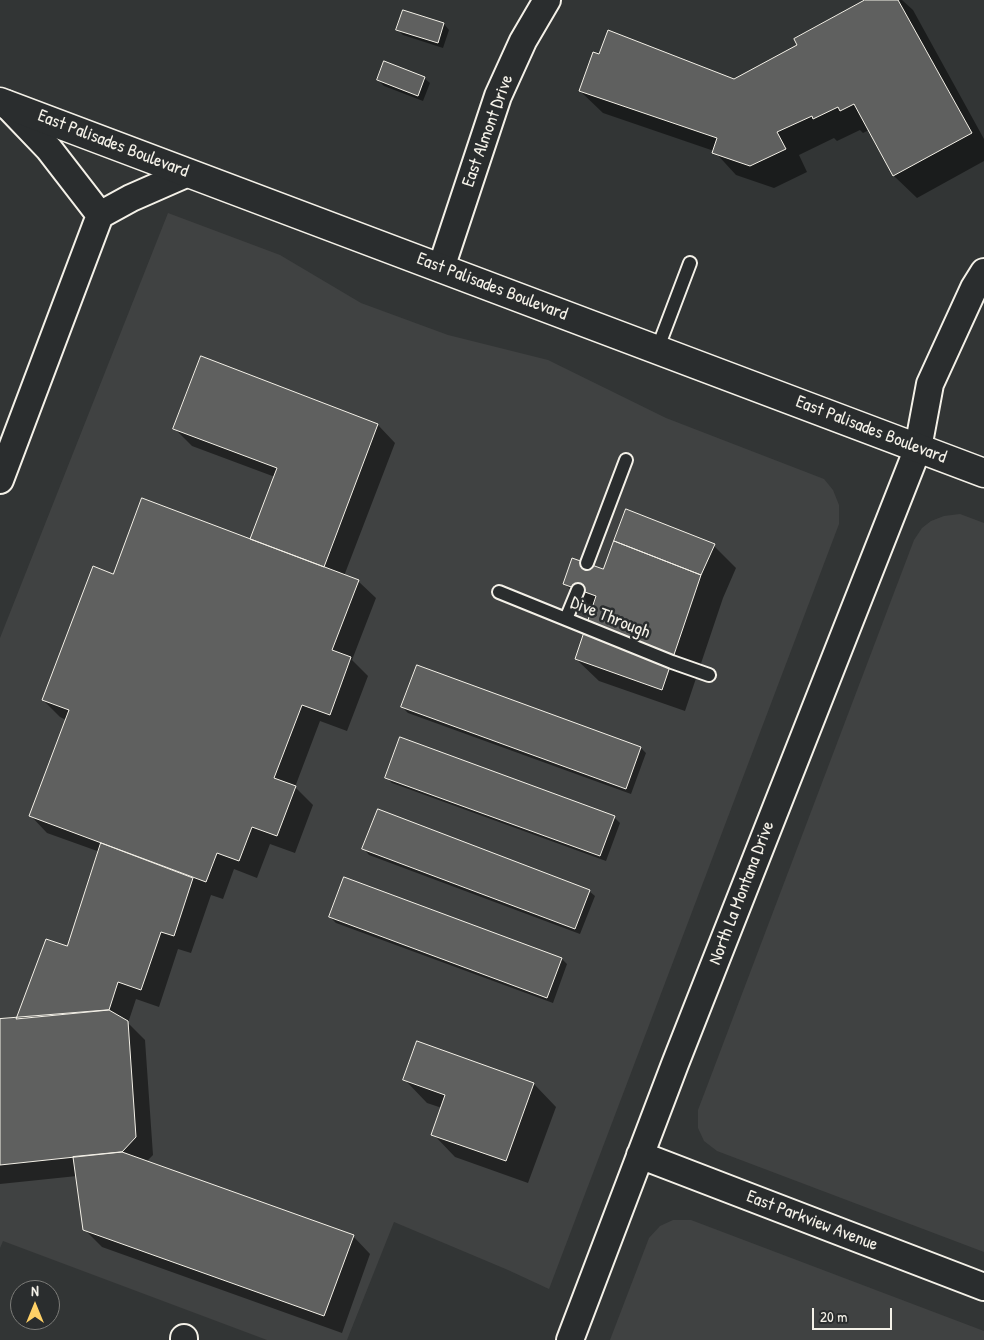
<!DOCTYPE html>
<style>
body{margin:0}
#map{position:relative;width:984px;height:1340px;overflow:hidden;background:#323535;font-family:"Patrick Hand",sans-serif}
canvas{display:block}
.north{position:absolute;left:10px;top:1280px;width:50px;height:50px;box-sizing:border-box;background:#2a2d2e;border:1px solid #7b7b78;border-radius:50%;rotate:0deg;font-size:14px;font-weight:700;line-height:20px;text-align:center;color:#f4f1e8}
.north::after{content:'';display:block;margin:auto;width:18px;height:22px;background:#ffd166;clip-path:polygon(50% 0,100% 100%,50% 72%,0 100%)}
.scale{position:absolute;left:812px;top:1308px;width:80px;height:22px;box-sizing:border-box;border:2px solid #f4f1e8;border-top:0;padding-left:6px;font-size:15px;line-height:18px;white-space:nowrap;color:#f4f1e8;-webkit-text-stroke:4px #2a2d2e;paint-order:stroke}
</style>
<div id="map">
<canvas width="984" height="1340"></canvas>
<div class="north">N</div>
<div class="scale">20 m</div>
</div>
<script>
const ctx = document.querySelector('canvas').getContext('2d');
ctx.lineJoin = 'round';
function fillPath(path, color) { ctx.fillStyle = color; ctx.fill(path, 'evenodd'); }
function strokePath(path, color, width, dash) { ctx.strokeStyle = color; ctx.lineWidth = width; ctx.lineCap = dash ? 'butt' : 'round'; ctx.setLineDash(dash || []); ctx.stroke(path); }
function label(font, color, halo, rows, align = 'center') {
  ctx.font = font + ' "Patrick Hand",sans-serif'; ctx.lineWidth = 5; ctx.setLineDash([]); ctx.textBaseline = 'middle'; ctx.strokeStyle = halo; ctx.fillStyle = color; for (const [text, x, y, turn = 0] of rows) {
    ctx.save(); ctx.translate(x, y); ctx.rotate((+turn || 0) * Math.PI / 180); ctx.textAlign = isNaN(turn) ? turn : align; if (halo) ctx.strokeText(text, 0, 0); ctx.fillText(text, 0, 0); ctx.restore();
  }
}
fillPath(new Path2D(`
 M168 213 280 255 361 303 448 335 548 360 666 418 824 479 833 490 839 505V524L549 1289 508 1270 394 1222 347 1340H267L3 1241 0 1248V638Z
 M960 514 984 523V1252L717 1151 704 1141 698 1128V1110L914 540 922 528 931 521 944 516Z
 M673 1220H691L984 1331V1340H610L649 1238 660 1226Z`), '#404242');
fillPath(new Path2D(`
 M868 0H902L913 10 984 139V161L917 198 894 176 869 130 863 133 860 130 837 141 834 138 799 155 807 172 774 188 736 175 714 151 603 113 580 91 734 80 799 45Z
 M444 24 449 30 443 48 403 35 398 30Z
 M424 78 430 83 423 101 384 86 378 80Z
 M201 358 378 425 395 443 344 576 358 581 376 598 352 660 368 676 347 731 320 721 295 787 313 805 295 853 270 844 257 878 234 869 223 899 211 895 191 953 178 949 159 1007 136 999 128 1023 145 1040 153 1155 146 1162 353 1236 370 1254 342 1333 102 1247 84 1229 77 1176 0 1184V1021L16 1020 67 947 100 852 47 833 30 815 66 720 60 717 43 700 114 575 251 541 275 477 192 446 174 428Z
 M714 546 736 568 723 598 685 711 599 681 576 659 593 609 587 607 565 584 604 570Z
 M402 707 641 748 646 753 631 794 408 713Z
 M386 777 614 817 620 823 606 861 392 783Z
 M364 849 589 891 595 896 580 934 369 855Z
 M330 917 562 959 567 964 553 1003 336 923Z
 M405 1080 534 1084 556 1107 528 1183 455 1157 433 1134 442 1108 427 1103Z`), '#0007');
const building = new Path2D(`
 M865 0H898L972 133 893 176 854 104 840 111 838 107 813 119 812 116 777 132 786 149 750 166 712 153 717 138 579 91 593 52 599 54 608 30 734 79 797 45 794 39Z
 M403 10 444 23 438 43 396 30Z
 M384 61 425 77 418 96 377 80Z
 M201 356 378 424 324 567 250 539 277 468 173 429Z
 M142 498 359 580 332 650 351 657 330 715 302 705 274 778 296 786 277 836 252 827 239 861 217 853 206 882 29 816 69 710 42 700 93 566 113 574Z
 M626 509 715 544 701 575 614 541Z
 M614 541 701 575 662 690 575 659 596 596 563 584 572 558 603 569Z
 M417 665 641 747 626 789 401 707Z
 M400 737 615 816 600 856 385 778Z
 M378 809 590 890 575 929 362 849Z
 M101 843 193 878 174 936 161 932 141 990 118 982 109 1010 16 1019 46 939 67 946Z
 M344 877 562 958 547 998 329 917Z
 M109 1010 128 1021 136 1137 122 1152 0 1165V1019Z
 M417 1041 534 1083 506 1161 431 1135 445 1095 403 1080Z
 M122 1152 354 1235 324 1316 83 1230 73 1157Z`);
fillPath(building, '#5f605f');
strokePath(building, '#f4f1e8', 1);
const lane = new Path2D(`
 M657 350 690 263
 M587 563 626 460
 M499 592 672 662 709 675
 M566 619 578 590`);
const street = new Path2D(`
 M6 104 49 149 100 215
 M441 268 498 96 523 41 547 0
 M0 480 100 215 131 198 188 173
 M640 1155 984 1287
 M184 1340V1338
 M570 1340 675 1064 918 448 930 384 974 288 984 272`);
const secondary = new Path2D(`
 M0 102 984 473`);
strokePath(lane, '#f4f1e8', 16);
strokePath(street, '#f4f1e8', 30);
strokePath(secondary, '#f4f1e8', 31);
strokePath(lane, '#2a2d2e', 12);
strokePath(street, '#2a2d2e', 26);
strokePath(secondary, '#2a2d2e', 28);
label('18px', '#f4f1e8', '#2a2d2e', [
 ["East Almont Drive",488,131,-70],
 ["East Palisades Boulevard",113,144,21],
 ["East Palisades Boulevard",492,287,21],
 ["East Palisades Boulevard",871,430,21],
 ["Dive Through",610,618,22],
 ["North La Montana Drive",742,893,-69],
 ["East Parkview Avenue",812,1221,21]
]);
</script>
